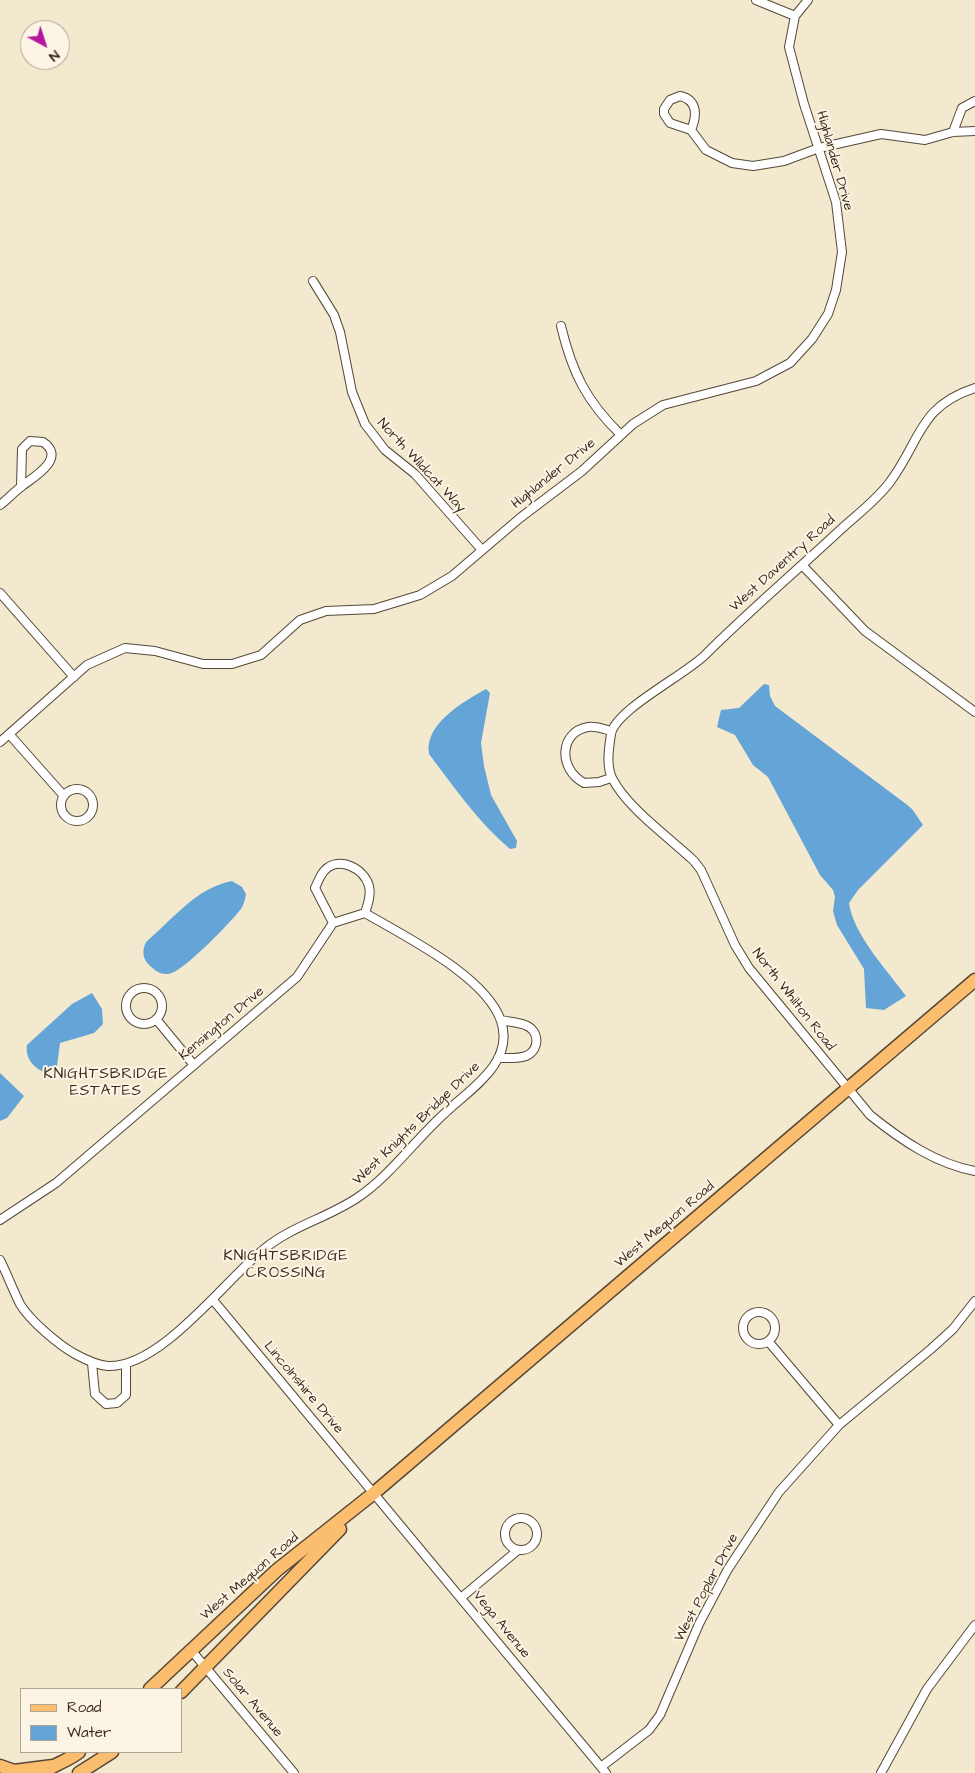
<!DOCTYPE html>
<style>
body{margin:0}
#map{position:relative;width:975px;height:1773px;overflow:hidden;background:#f2e9ce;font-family:"Architects Daughter",sans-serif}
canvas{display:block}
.legend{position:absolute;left:20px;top:1688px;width:162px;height:65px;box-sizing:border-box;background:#fcf5e5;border:1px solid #afa495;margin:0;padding:6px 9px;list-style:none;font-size:15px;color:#3b2a1e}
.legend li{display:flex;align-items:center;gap:10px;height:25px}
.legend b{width:25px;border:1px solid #afa495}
.north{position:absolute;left:20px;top:20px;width:50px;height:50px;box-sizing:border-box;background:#fcf5e5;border:1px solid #afa495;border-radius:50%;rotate:140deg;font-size:14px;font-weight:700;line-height:20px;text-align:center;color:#3b2a1e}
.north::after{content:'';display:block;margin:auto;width:18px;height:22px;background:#b5179e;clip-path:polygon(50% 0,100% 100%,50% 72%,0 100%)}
</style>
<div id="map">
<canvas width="975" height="1773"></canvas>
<ul class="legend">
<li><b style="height:6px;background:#fbbd6e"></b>Road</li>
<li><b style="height:14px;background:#64a4d7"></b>Water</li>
</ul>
<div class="north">N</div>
</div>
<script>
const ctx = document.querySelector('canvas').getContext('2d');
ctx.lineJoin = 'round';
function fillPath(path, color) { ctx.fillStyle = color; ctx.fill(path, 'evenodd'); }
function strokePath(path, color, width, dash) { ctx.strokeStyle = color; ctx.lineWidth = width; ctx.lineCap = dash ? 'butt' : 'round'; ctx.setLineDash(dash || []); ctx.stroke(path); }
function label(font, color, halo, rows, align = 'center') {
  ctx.font = font + ' "Architects Daughter",sans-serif'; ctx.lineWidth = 4; ctx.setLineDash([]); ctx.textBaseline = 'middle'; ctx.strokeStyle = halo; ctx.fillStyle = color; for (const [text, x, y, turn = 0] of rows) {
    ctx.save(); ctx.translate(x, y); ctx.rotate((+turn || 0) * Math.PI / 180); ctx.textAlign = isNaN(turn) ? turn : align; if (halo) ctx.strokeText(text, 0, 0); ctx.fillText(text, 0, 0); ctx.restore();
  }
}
fillPath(new Path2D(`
 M764 684 769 685 770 696 775 706 906 804 912 809 923 825 858 890 849 903C853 934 887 970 906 996L884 1010 866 1008 864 969 837 925 833 911 835 897 833 890 820 875 768 777 753 765 735 735 717 727 721 710 739 708Z
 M486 689 490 693 481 743 484 766 491 795 517 841 516 848 510 849C478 822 454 787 429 754 424 724 463 702 486 689Z
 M232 881 242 887 246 894C245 900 244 904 241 909 229 924 190 964 174 972 164 977 157 972 150 966 142 958 142 951 146 942 173 919 196 888 232 881Z
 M92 993 102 1009 103 1024 94 1033 60 1043 57 1066 46 1073C34 1068 25 1059 27 1045L72 1004Z
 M0 1073 24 1096 7 1118 0 1121Z`), '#64a4d7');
const street = new Path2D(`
 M756 0 795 16
 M691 130C697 116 698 100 680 96L670 100 664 109V114L670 123 691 130 706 150 732 163 753 166 784 161 819 148 881 134 925 140 953 132 975 131
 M953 132 962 108 975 101
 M313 281 334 315 340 332 352 392 365 424 385 450 415 474 482 550
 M561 326C572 372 586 401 621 435
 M975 388C919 406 921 440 890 482 876 501 855 516 838 532 794 573 748 612 705 655 685 675 615 710 611 734 609 747 606 766 612 778 627 808 670 838 694 861L701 870 735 945 749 968 870 1115C901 1140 936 1164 975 1171
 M0 505C8 499 14 492 22 486 34 477 67 458 43 442L30 441 22 449 21 487
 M802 565 865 631 975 712
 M0 593 74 677
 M9 734 64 796
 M0 742 87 665 125 648 155 651 203 664H232L261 655 300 620 326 611 374 609 420 595 452 576 520 518 582 471 633 424 663 405 756 381 790 363 812 339 828 314 836 290 842 252 836 202 804 104 789 47 795 16 808 0
 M611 778 599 782 584 783C558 769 559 732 588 727 596 726 604 729 611 731
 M61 805a16 16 0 1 1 32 0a16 16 0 1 1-32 0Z
 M333 923 315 888C318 882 320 875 325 870 339 856 364 868 369 886 371 895 368 904 365 913
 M126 1006a18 18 0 1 1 36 0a18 18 0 1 1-36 0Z
 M156 1019 193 1064
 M498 1058C507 1058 518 1059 526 1056 541 1049 539 1030 525 1025 518 1022 509 1022 501 1020
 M0 1220 56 1183 297 977 333 923 365 913C404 936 486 976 501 1021 515 1063 470 1089 445 1113 415 1140 390 1176 357 1198 327 1218 292 1226 264 1249 225 1280 161 1368 108 1366 96 1365 86 1360 75 1354 59 1345 30 1321 20 1304 13 1290 7 1274 0 1260
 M213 1300 606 1773
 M743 1328a16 16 0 1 1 32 0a16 16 0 1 1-32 0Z
 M768 1341 839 1425
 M92 1363 95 1394 106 1404 117 1403 126 1395V1364
 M505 1534a16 16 0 1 1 32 0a16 16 0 1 1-32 0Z
 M462 1597 518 1550
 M191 1650 294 1773
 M601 1767 649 1730 660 1715 699 1624 728 1569 779 1492 839 1425 931 1349 953 1329 975 1301
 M881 1773 927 1689 975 1625`);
const primary = new Path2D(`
 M150 1689 277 1570 374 1493 975 980
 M181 1692 340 1529
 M0 1766 14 1771 53 1766
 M47 1770C58 1763 69 1760 79 1752
 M79 1773 112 1752`);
strokePath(street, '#564738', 10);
strokePath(primary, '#564738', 15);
strokePath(street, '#fff', 8);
strokePath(primary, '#fbbd6e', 12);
label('14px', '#3b2a1e', '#fcf5e5', [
 ["Highlander Drive",834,161,74],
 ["North Wildcat Way",421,466,47],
 ["Highlander Drive",554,474,-39],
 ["West Daventry Road",783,564,-42],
 ["North Whilton Road",793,1000,52],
 ["Kensington Drive",222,1024,-40],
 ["West Knights Bridge Drive",417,1124,-44],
 ["West Mequon Road",665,1225,-40],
 ["Lincolnshire Drive",303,1388,50],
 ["West Mequon Road",250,1577,-41],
 ["West Poplar Drive",707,1588,-62],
 ["Vega Avenue",501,1625,51],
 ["Solar Avenue",252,1703,50]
]);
ctx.letterSpacing = '1px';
label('15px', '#3b2a1e', '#fcf5e5', [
 ["KNIGHTSBRIDGE",106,1075],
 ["ESTATES",106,1092],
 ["KNIGHTSBRIDGE",286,1257],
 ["CROSSING",286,1274]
]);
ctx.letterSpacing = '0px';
</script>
